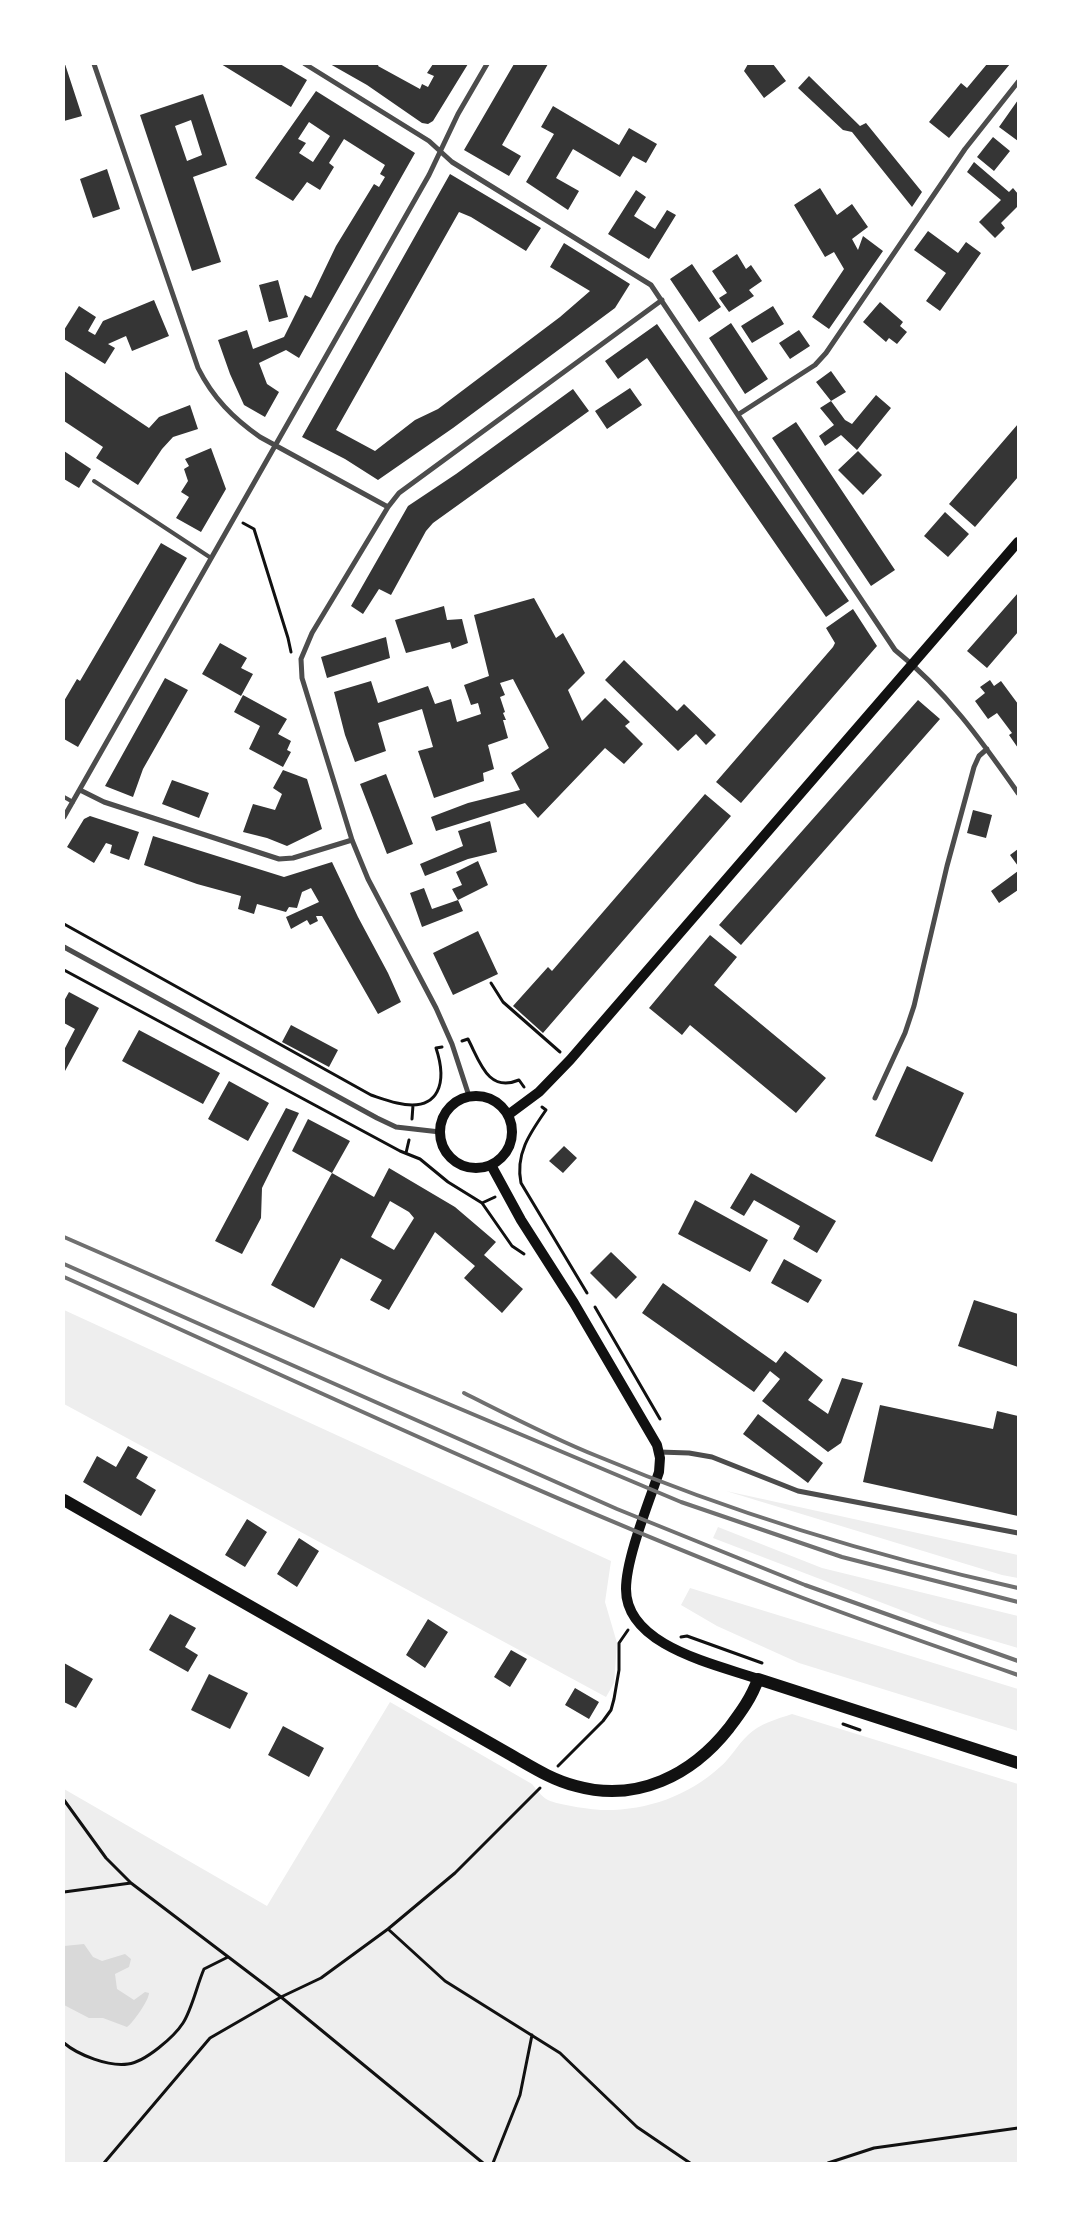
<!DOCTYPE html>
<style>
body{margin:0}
#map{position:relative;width:1082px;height:2227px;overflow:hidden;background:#fff;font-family:Rubik,sans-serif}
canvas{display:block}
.frame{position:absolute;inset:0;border:65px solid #fff;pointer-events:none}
</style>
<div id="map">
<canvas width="1082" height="2227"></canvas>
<div class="frame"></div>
</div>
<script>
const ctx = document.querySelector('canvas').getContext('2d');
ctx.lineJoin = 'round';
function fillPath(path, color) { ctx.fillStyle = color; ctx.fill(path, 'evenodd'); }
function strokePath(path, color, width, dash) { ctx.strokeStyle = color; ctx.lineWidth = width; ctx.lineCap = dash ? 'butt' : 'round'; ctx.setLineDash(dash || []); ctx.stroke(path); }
fillPath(new Path2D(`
 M64 1310 611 1561 605 1602 617 1643 614 1683 606 1697 64 1404Z
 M726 1491 1018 1555V1578L1002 1575Z
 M718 1527 822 1568 1018 1616V1648L940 1625 713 1538Z
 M690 1588 1018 1689V1731L799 1663 717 1626 681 1605Z
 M390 1702 532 1784C536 1789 542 1797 548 1800 558 1805 589 1809 601 1810 645 1811 687 1797 720 1767 731 1758 737 1745 748 1735 759 1724 777 1719 792 1714L1018 1784V2163H64V1789L267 1906Z`), '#eee');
fillPath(new Path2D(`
 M84 1944 93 1957 102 1961 125 1954 131 1959 129 1967 115 1974 117 1989 134 2000 145 1992 149 1993C149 2000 133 2023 127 2027L103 2018H89L64 2005V1946Z`), '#d9d9d9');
fillPath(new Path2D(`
 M64 64H65L82 116 64 121Z
 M221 64H280L307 80 291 107Z
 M330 64H379L378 66 420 89 422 84 428 87 434 76 427 73 433 64H468L433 121 428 124 422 123 367 85Z
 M514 64H548L502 145 521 156 509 176 464 150Z
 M748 64H773L786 81 764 98 744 71Z
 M987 64H1010L949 138 929 122 961 83 967 88Z
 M809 76 860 126 866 123 922 192 912 207 852 132 843 130 798 88Z
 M316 91 415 153 299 358 286 350 259 363 267 384 279 392 265 417 244 405 230 374 218 340 247 330 253 349 284 337 305 295 311 298 336 246 374 184 379 187 385 177 380 174 385 165 344 139 329 163 334 167 320 190 307 182 293 201 255 178ZM309 122 330 136 313 162 299 153 306 143 298 139Z
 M203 94 227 165 193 177 221 262 192 271 140 115ZM191 120 202 155 187 161 175 126Z
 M1018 100V141L999 127Z
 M553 106 619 145 629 128 657 144 646 163 633 156 620 177 573 149 556 178 579 191 568 210 526 182 554 134 541 127Z
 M993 137 1010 151 994 171 977 157Z
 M974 162 1009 192 1013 188 1018 194V206L1001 223 1005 228 995 238 979 222 1001 200 967 172Z
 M107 169 120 209 93 218 80 179Z
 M450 174 541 228 526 251 471 217 459 212 336 430 375 451 415 420 438 409 560 317 590 291 550 267 564 243 630 284 615 308 453 428 378 480 345 459 302 437Z
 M820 188 837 215 852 204 868 227 852 239 858 250 863 236 883 251 829 329 812 317 844 269 834 252 825 257 794 205Z
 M636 190 646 197 634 216 647 224 655 229 667 210 676 215 649 259 608 234Z
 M928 231 958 253 966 242 981 253 940 311 926 301 946 273 914 250Z
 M737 254 746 269 751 265 762 281 749 290 754 296 729 312 719 298 727 293 712 271Z
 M692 264 721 307 699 322 670 279Z
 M278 280 288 317 269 322 259 285Z
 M154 300 169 336 132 351 126 336 108 344 115 348 105 364 64 339V330L79 306 96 317 88 331 95 335 103 321Z
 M880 302 903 322 900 326 907 332 897 344 889 338 886 342 863 322Z
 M773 306 784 324 752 343 741 326Z
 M731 323 768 379 745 394 709 338Z
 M657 324 849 601 826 617 647 358 618 379 605 361Z
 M799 330 810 346 790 359 779 343Z
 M64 371 149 428 159 417 190 405 198 429 173 437 162 449 138 485 96 458 103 447 64 421Z
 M831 371 846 392 831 401 816 382Z
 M630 388 642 405 607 429 595 411Z
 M573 389 589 411 433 523 426 531 391 595 379 589 363 614 351 606 408 506 456 474Z
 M876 395 891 408 857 450 841 435 825 446 819 436 834 425 820 408 831 401 845 420 852 424Z
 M796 422 895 570 871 586 772 438Z
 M1018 424V477L975 527 949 504Z
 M211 448 226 489 201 532 176 518 189 497 181 492 188 481 184 469 189 466 185 459Z
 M64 451 91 469 79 488 64 479Z
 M858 451 882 475 863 495 838 470Z
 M945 512 969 534 948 557 924 536Z
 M161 543 187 558 78 747 64 739V701L77 679 80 681Z
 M1018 593V632L987 668 967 651Z
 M534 598 556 638 563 633 585 673 568 690 582 721 605 698 630 722 625 726 643 744 624 764 605 748 538 818 525 803 436 831 431 817 468 803 520 790 511 773 549 748 513 679 500 683 505 695 500 697 505 712 503 713 506 720H503L508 738 488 745 494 769 483 773 484 781 434 798 418 751 433 747 422 709 378 723 386 751 355 762 345 735 334 692 371 681 378 703 428 686 435 704 451 699 457 722 481 714 478 703 471 705 464 685 489 676 474 615Z
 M444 606 447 620 462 619 468 643 452 649 450 642 406 653 395 620Z
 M853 609 877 646 741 803 716 782 833 647 835 643 826 628Z
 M386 637 390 658 327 678 321 657Z
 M220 643 247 658 241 668 253 674 241 696 202 674Z
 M624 660 677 711 684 704 716 735 706 745 696 734 678 751 605 680Z
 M165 678 188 690 143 769 133 797 105 786Z
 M990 680 994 686 1001 681 1018 704V748L1009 735 1012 733 997 713 988 719 975 701 985 693 980 687Z
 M243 695 287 719 278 734 291 741 287 750 291 752 283 767 249 749 260 726 234 712Z
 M918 700 940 719 741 945 719 925Z
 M283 770 307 779 322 829 287 846 267 838 243 832 253 804 275 810 282 794 273 788Z
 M386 774 413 844 387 854 360 784Z
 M172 780 209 793 199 818 162 804Z
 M705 794 731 816 543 1033 513 1006 548 967 552 971Z
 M973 810 992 815 986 838 967 833Z
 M90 816 139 832 129 860 110 853 112 845 106 843 94 863 67 847 84 819Z
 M490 821 497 852 468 859 425 876 420 864 463 846 458 831Z
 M153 836 284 877 332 862 358 917 388 973 401 1002 378 1014 322 916H316L318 921 310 925 307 920 291 929 286 917 319 902 311 888 302 892 297 908 289 907 286 912 257 904 254 914 238 909 241 896 197 884 144 865Z
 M1018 849V866L1010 855Z
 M478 861 488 885 458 900 463 911 422 927 410 893 424 888 432 909 458 900 452 889 462 885 456 872Z
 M1018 871V890L999 903 991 891Z
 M478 931 498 974 453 995 433 953Z
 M710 935 737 957 714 985 826 1078 796 1113 690 1025 682 1035 649 1008Z
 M69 992 99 1008 65 1071 64 1050 75 1029 64 1023V1001Z
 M291 1025 338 1050 329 1067 282 1042Z
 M139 1030 220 1073 203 1104 122 1061Z
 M907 1066 964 1093 932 1162 875 1136Z
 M229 1081 269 1103 248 1141 208 1119Z
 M286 1108 299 1113 262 1188 261 1218 242 1254 215 1241Z
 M308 1119 350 1141 332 1173 374 1197 389 1168 455 1207 496 1242 484 1255 523 1289 502 1313 464 1278 475 1266 435 1232 389 1310 370 1300 382 1280 341 1258 314 1308 271 1285 332 1173 292 1151ZM390 1201 409 1212 414 1218 394 1250 371 1237Z
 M564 1146 577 1158 563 1173 549 1161Z
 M751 1173 836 1221 817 1253 793 1239 800 1226 754 1200 744 1216 730 1208Z
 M695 1200 768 1240 750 1272 678 1234Z
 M611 1252 637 1277 616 1299 590 1273Z
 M784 1259 822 1280 808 1303 771 1283Z
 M663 1283 776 1363 785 1351 823 1380 808 1400 828 1414 842 1378 863 1383 841 1443 828 1452 762 1401 780 1379 770 1371 754 1392 642 1313Z
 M974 1300 1018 1314V1367L958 1346Z
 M880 1405 993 1429 997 1411 1018 1416V1516L863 1482Z
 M758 1414 823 1463 808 1483 743 1434Z
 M128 1446 148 1457 136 1478 156 1490 141 1516 83 1482 97 1456 116 1467Z
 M247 1519 267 1532 245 1567 225 1555Z
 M299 1538 319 1551 297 1587 277 1574Z
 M170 1614 196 1628 185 1647 198 1655 188 1672 149 1650Z
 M428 1619 448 1632 425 1668 406 1655Z
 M511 1650 527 1659 510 1687 494 1677Z
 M64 1663 93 1679 76 1708 64 1702Z
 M209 1674 248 1693 230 1729 191 1710Z
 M575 1688 599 1702 589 1719 565 1705Z
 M283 1726 324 1748 309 1777 268 1755Z`), '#353535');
strokePath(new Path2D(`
 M243 523 254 529 288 638 291 652
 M64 924 371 1095C380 1098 388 1101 397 1103 441 1113 447 1081 436 1048L442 1047
 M64 970 400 1151 420 1159 448 1182 482 1203 512 1246 524 1254
 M491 983 503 1002 560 1052
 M462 1041 468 1039C480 1062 488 1093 519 1080L524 1087
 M542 1107 546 1110C530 1133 515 1154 521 1183L587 1293
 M412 1119 413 1105
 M406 1153 409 1140
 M482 1203 495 1197
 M595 1307 660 1419
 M681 1637 687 1636 762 1663
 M843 1724 860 1730
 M558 1766 603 1721 611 1710 614 1699 619 1670V1643L628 1630
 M64 1800 106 1858 131 1883 281 1997 483 2163
 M64 1892 131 1883
 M388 1929 445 1981 560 2053 637 2127 690 2163
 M64 2043C78 2055 109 2067 128 2064 145 2062 174 2037 183 2023 192 2009 197 1985 204 1969L228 1957
 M104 2163 210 2038 281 1997 321 1978 388 1929 455 1873 540 1788
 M493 2163 520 2095 532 2035
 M828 2163 874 2148 1018 2128`), '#111', 3);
strokePath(new Path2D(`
 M94 481 211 558
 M64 797 73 802`), '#4c4c4c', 4);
strokePath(new Path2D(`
 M94 64 198 368C213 398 233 418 260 437L388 507 312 633 301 659 302 678 352 840 368 879 436 1008 452 1044 469 1096
 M305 64 429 141 452 162 651 285 895 650C946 691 981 740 1018 793
 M739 414 815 365 826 353 965 149 1018 82
 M388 507 399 493 662 300
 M80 790 104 802 279 859 293 858 352 840
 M64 817 429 175 458 114 487 64
 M64 947 377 1118 396 1127 440 1132
 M875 1098 905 1033 914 1006 947 866 974 767 979 756 987 749
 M659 1452 689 1453 712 1457 798 1491 1018 1533`), '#4c4c4c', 5);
strokePath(new Path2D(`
 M440 1132a36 36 0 1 1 72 0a36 36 0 1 1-72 0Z
 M508 1115 539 1092 570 1060 1018 542
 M491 1165 521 1220 574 1303 657 1445 660 1458 659 1472C649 1502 626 1558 626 1589 626 1646 715 1664 758 1679`), '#111', 10);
strokePath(new Path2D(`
 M64 1500 511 1755C532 1767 552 1780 576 1786 637 1803 692 1775 729 1728 741 1712 752 1697 758 1679L1018 1763`), '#111', 12);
strokePath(new Path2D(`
 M64 1237 387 1378 681 1502 842 1557 1018 1602
 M64 1264 617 1509 805 1585 1018 1661
 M64 1277C308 1386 553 1503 803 1598 874 1625 946 1650 1018 1675
 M464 1393C508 1415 552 1438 597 1456 733 1513 874 1556 1018 1588`), '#707070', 4);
</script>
